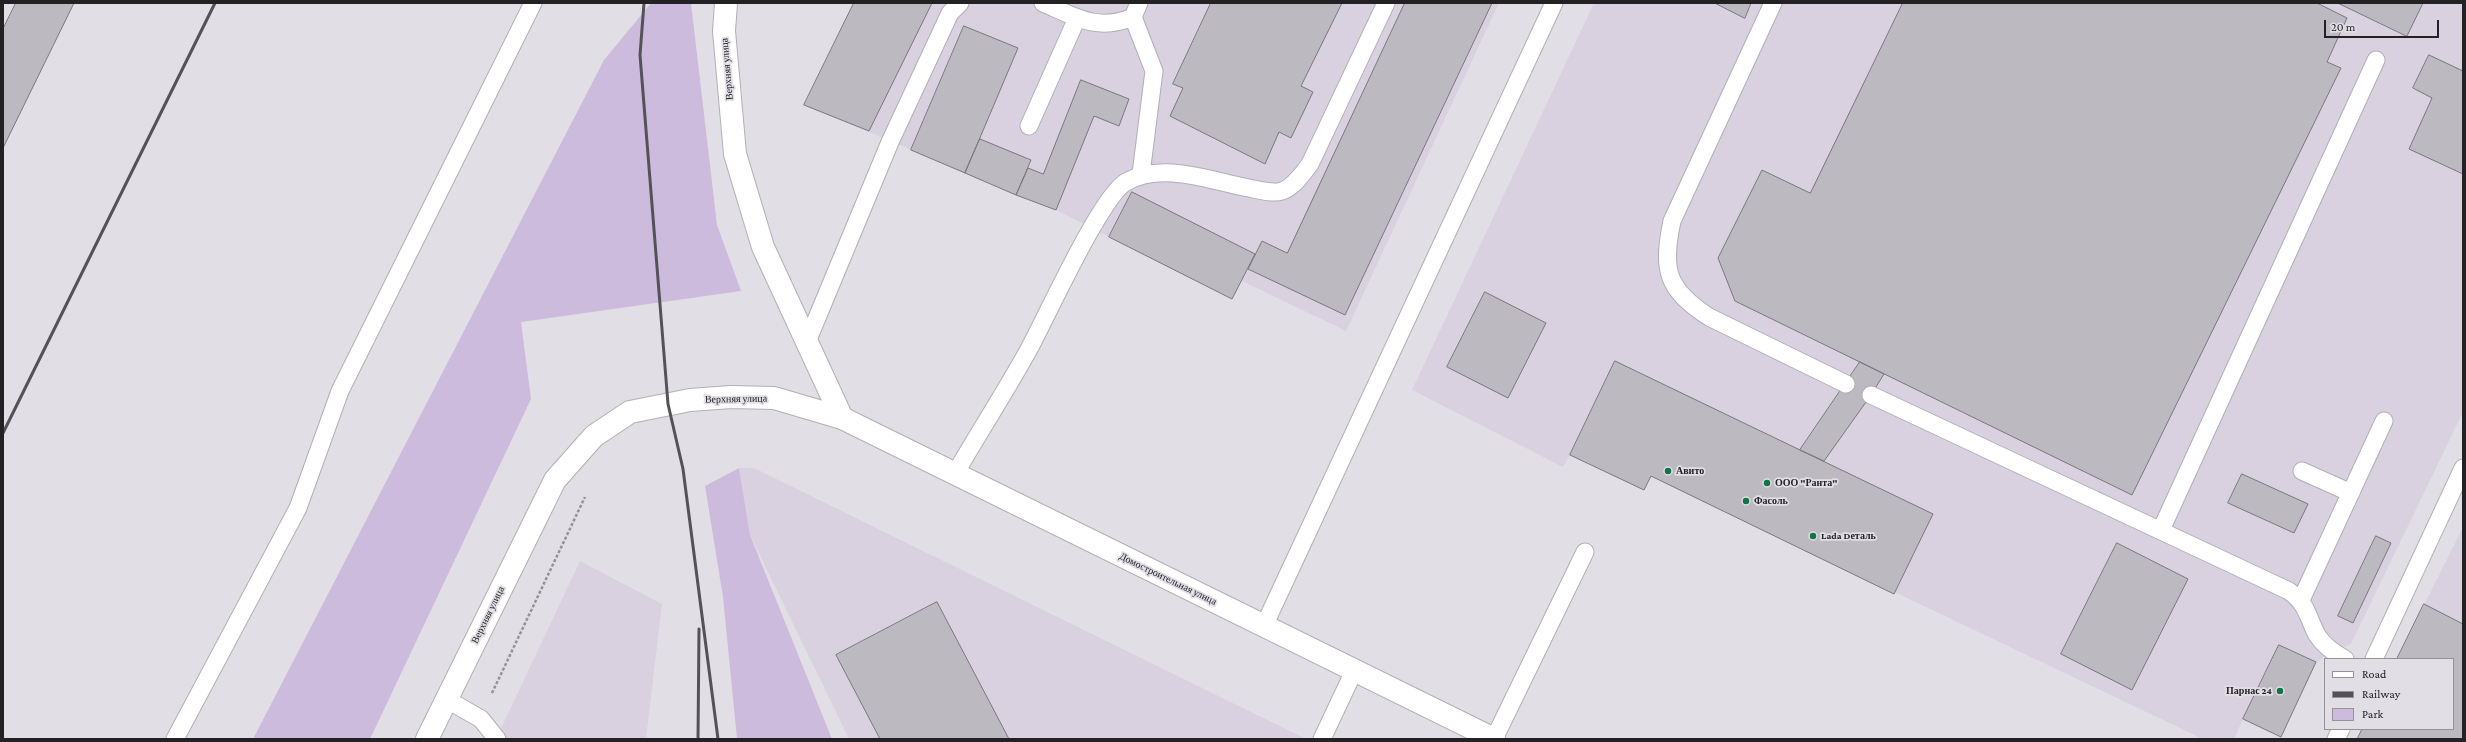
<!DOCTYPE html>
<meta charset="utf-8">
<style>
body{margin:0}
#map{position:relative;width:2466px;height:742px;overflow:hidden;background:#e2dee6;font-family:"Crimson Pro",serif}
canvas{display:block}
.frame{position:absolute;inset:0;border:4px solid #232124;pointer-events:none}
.legend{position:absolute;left:2324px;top:658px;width:130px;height:72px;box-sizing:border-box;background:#e2dee6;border:1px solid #969298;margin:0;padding:5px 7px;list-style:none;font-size:12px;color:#232124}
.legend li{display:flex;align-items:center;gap:8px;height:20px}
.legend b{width:20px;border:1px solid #969298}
.scale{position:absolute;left:2324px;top:20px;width:115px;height:18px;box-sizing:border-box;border:2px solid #232124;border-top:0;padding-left:5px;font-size:12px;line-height:14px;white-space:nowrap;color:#232124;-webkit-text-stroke:3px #e2dee6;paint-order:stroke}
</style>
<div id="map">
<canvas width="2466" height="742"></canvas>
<div class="frame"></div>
<ul class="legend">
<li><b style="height:5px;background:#fff"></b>Road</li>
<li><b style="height:5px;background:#555257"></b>Railway</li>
<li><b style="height:11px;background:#cdbbdd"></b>Park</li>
</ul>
<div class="scale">20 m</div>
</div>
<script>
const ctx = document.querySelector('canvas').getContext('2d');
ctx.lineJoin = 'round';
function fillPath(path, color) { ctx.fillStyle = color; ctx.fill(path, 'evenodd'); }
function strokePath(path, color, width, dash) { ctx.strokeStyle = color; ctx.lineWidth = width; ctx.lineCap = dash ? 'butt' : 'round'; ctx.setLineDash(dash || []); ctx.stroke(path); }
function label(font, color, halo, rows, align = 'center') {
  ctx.font = font + ' "Crimson Pro",serif'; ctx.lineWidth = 3.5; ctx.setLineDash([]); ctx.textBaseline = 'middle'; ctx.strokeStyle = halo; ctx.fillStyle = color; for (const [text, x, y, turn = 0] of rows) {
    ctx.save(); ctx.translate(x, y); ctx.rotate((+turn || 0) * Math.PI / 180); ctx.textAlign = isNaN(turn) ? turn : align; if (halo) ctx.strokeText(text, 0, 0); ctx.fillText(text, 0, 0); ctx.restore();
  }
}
fillPath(new Path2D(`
 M854 3H1499L1346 331 1242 281 1232 299 1056 210 804 105Z
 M1594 3H2463V412L2351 644 2333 651 2316 663 2243 719 2234 739H2203L1651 476 1644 490 1570 455 1563 467 1412 390Z
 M739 468H754L1306 739H849L750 535Z
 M2463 527V739H2357L2453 729V659H2397Z
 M580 561 662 604 646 739H496Z`), '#d9d1e0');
fillPath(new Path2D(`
 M651 3H691L717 225 741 291 521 322 531 399 370 739H253L604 60Z
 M739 468 750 535 832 739H737L723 597 705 486Z`), '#cdbbdd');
const building = new Path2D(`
 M16 3H74L3 148V29Z
 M854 3H932L869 131 804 105Z
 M1211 3H1342L1301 86 1313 92 1291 138 1279 132 1265 164 1170 116 1183 88 1173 84Z
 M1405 3H1492L1345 315 1248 269 1262 241 1287 253Z
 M1715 3H1751L1745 18Z
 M1903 3H2317L2347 18 2327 62 2341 68 2132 495 1735 301 1718 258 1762 170 1810 193Z
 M2338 3H2423L2407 36Z
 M964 26 1018 48 965 173 911 150Z
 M2429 55 2463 71V174L2409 149 2432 98 2413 88Z
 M1081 80 1129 99 1119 126 1094 116 1056 210 1016 195 1028 168 1043 174Z
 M980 139 1031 160 1016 195 965 173Z
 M1132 192 1255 254 1232 299 1109 237Z
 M1485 292 1546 323 1508 398 1447 367Z
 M1615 361 1933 514 1894 594 1651 476 1644 490 1570 455Z
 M1860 362 1884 374 1871 395 1824 461 1800 450Z
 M2242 474 2308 504 2294 533 2228 503Z
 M2376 536 2391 543 2353 623 2338 616Z
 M2117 543 2188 579 2132 690 2061 654Z
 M937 602 1009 739H880L836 655Z
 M2424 604 2463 624V739H2357L2362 729H2453V659H2397Z
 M2279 645 2316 662 2281 737 2243 719Z`);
fillPath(building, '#bdb9c0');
strokePath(building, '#7b777e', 1);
const lane = new Path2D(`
 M1043 3C1076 17 1097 32 1133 17L1139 3
 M1773 3 1672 221C1662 270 1666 289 1709 317L1846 384
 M1133 17 1154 71 1141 174
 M1029 126 1077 18
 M807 342 890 142 950 13 960 3
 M1871 395 2289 591C2308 605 2307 616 2317 635 2324 646 2334 653 2345 659
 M2302 471 2351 493
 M955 474C979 432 1006 391 1029 349 1046 318 1101 196 1126 182 1162 161 1211 181 1249 188 1259 190 1273 194 1282 191 1294 187 1303 173 1310 164L1386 3
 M2161 530 2376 60
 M2301 600 2384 421
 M1264 626 1554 3
 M2374 659 2463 468
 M446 699 481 719 497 739
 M175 739 298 508 340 391 533 3
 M1322 739 1354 671
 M1494 739 1585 552
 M2336 739 2341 729`);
const street = new Path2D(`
 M726 3 724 31 735 154 763 247 842 418`);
const secondary = new Path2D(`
 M427 739 555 480 594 436 630 412 690 400 731 397 774 398 842 418 1494 739`);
strokePath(lane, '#b2aeb6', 19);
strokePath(street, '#b2aeb6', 24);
strokePath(secondary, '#b2aeb6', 24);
strokePath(new Path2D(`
 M492 693 585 497`), '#949197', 2.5, [3, 2]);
strokePath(lane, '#fff', 17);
strokePath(street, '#fff', 22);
strokePath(secondary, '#fff', 22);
strokePath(new Path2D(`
 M644 3 640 55 668 404 683 469 718 739
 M3 433 215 3
 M698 739 699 629`), '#555257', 3);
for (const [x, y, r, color] of [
 [1668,471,4,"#10734a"],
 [1767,483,4,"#10734a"],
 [1746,501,4,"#10734a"],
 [1813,536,4,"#10734a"],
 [2280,691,4,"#10734a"]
]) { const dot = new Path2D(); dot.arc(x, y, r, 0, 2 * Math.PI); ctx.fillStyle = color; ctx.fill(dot); strokePath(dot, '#e2dee6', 1.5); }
label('10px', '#232124', '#e2dee6', [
 ["Верхняя улица",727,69,-95],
 ["Верхняя улица",736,399,-1],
 ["Домостроительная улица",1168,579,26],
 ["Верхняя улица",488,615,-64]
]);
label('bold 10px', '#232124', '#e2dee6', [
 ["Авито",1676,471],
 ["ООО \"Ранта\"",1775,483],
 ["Фасоль",1754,501],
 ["Lada Dеталь",1821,536],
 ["Парнас 24",2272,691,"right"]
], 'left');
</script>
